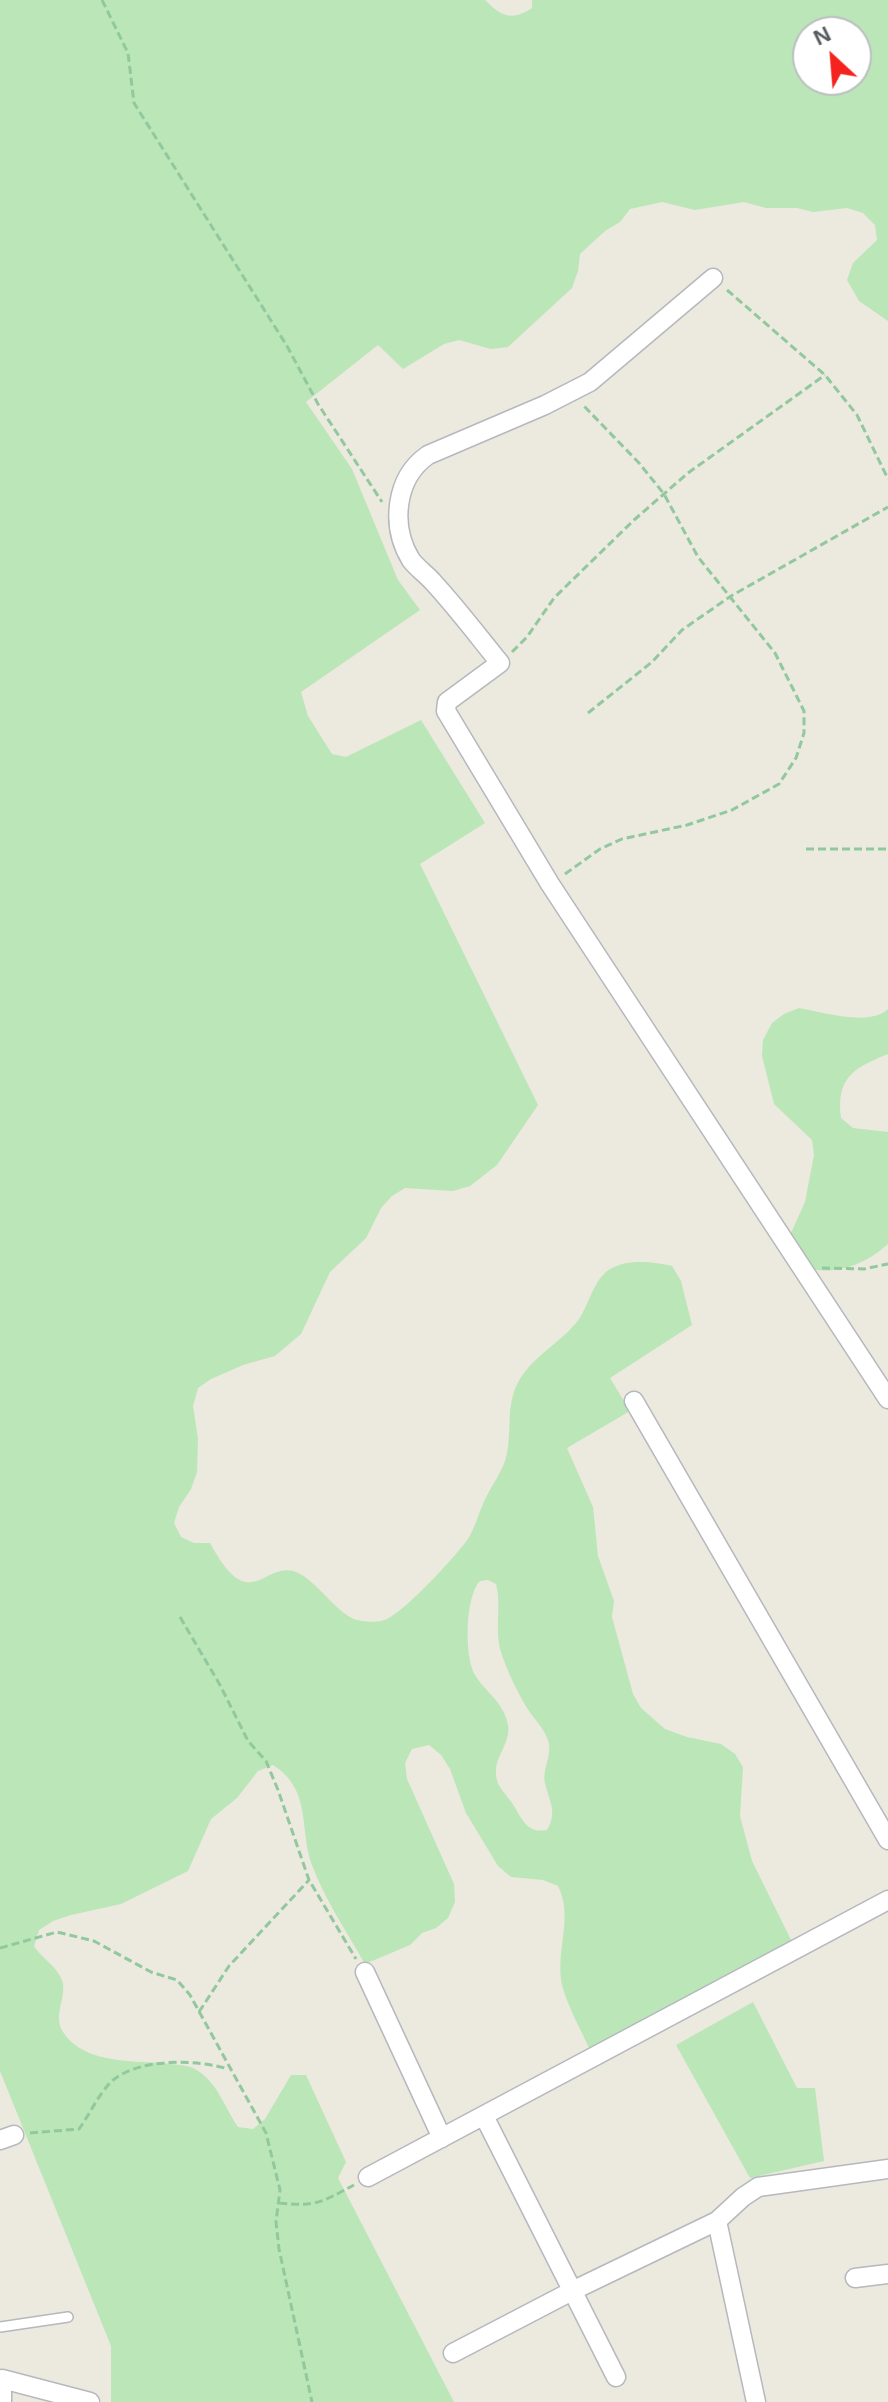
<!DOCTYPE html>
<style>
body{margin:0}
#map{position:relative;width:888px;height:2402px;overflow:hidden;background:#ece9de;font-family:Helvetica,sans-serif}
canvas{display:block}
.north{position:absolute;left:792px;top:16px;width:80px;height:80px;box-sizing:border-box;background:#fff;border:2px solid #bcbec0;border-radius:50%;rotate:334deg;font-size:22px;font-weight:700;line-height:32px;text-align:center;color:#585c61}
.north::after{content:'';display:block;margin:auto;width:28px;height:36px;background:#f4231d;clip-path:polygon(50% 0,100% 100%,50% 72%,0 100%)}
</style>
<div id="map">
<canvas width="888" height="2402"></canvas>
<div class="north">N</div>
</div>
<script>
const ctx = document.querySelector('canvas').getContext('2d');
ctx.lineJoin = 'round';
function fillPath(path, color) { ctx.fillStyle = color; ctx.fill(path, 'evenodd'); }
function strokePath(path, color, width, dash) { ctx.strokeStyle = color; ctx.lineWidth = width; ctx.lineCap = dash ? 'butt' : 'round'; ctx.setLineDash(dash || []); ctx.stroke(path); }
fillPath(new Path2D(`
 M0 0H485C502 17 512 21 532 8V0H888V321L859 301 847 280 853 263 877 240 875 225 863 213 847 208 813 212 797 208H766L744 202 695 210 662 202 630 209 620 222 605 231 580 254 578 271 572 288 508 347 491 349 459 340 444 344 403 369 378 345 306 402 352 469 398 580 420 610 301 692 308 716 332 754 346 757 421 720 485 823 420 864 538 1105 497 1165 470 1186 453 1191 405 1188 392 1196 381 1208 366 1238 330 1272 301 1334 275 1356 243 1365 211 1379 198 1388 193 1406 198 1439 197 1472 191 1489 179 1507 174 1523 181 1537 194 1543H210C253 1623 265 1552 302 1575 320 1586 340 1616 357 1620 367 1622 378 1623 387 1619 407 1609 451 1561 465 1543 474 1532 477 1517 483 1504 489 1489 499 1477 505 1461 512 1439 507 1415 513 1395 523 1361 555 1348 576 1323 589 1308 593 1277 612 1268 630 1259 654 1262 672 1266L681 1281 692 1325 610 1378 630 1411 567 1448 593 1507 598 1556 614 1601 612 1617 633 1694 641 1708 665 1729 687 1737 721 1744 735 1754 743 1767 740 1816 752 1861 794 1946 592 2055C583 2033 568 2008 562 1985 555 1951 574 1918 558 1886L543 1880 511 1877 498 1866 466 1813 450 1769 441 1755 429 1745 412 1749 405 1763 407 1779 454 1884 455 1902 448 1918 436 1928 422 1933 410 1945 365 1964C347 1932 325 1900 312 1865 299 1828 312 1790 273 1765L258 1771 237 1798 211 1819 188 1871 121 1904 71 1915 53 1921 39 1930 34 1946C42 1959 60 1968 63 1984 65 2001 53 2016 63 2032 85 2066 138 2060 171 2064 179 2065 188 2065 195 2069 218 2082 224 2107 238 2127L253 2129 265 2119 291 2075H306L346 2162 338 2178 454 2402H111V2346L0 2071ZM808 32H856V80H808ZM488 1580 496 1584C502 1606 494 1629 501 1652 507 1671 517 1691 527 1708 534 1719 544 1728 548 1740 553 1755 542 1768 545 1783 549 1801 558 1812 547 1830 526 1834 522 1818 512 1803 505 1792 495 1786 496 1771 496 1755 511 1742 508 1725 504 1702 485 1692 475 1675 464 1657 465 1596 480 1581Z
 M799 1008C822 1012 870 1027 888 1009V1054C853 1068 836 1078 841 1118L853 1128 888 1132V1244C865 1265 831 1278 802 1266L794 1251 791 1233 805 1202 814 1155 812 1140 774 1104 762 1056 763 1040 772 1023 784 1014Z
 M753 2002 797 2088H815L824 2161 750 2178 676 2045Z`), '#bbe6b8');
const service = new Path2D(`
 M0 2327 68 2317`);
const minor = new Path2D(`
 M713 278 590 382 545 405 428 455C395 478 390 526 411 560 417 568 426 574 433 582 457 608 478 636 500 663L447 702 446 711 550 884 888 1399
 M634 1401 888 1840
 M365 1972 442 2138
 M484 2116 616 2377
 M0 2140 14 2135
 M368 2177 888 1900
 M717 2221 756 2402
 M855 2278 888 2274
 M453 2353 572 2291 717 2221 743 2197 758 2187 888 2169
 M2 2402V2379L90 2402`);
strokePath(service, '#b5b8bd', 12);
strokePath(minor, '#b5b8bd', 21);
strokePath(new Path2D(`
 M102 0 128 53 134 103 287 346 318 404 382 502
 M727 290 825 375 857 415 888 479
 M512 652 527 637 554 598 634 520 688 473 825 375
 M588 713 652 662 682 630 731 596 888 507
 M806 849H888
 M565 874 600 849 622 839 687 825 732 810 779 784 796 758 804 733V711L775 653 698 557 664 494 639 463 584 406
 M822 1268 864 1269 888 1264
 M180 1617 220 1685 248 1741 266 1761 278 1790 309 1880 356 1959
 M0 1948 57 1932 94 1941 151 1972 177 1980 190 1995 266 2133 280 2190 276 2222 279 2249 312 2402
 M199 2012 229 1966 309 1880
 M30 2133 79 2129C90 2114 99 2093 112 2081 138 2058 197 2059 228 2069
 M279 2203C316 2207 322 2202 354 2185`), '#92c89e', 3, [8, 4]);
strokePath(service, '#fff', 9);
strokePath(minor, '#fff', 18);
</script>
